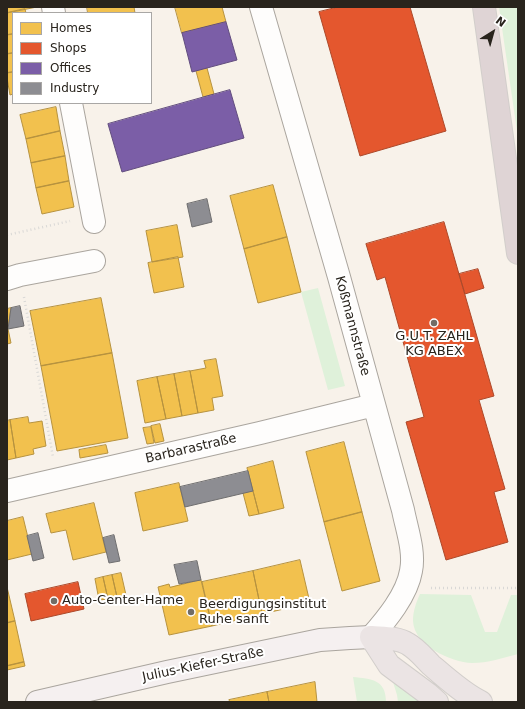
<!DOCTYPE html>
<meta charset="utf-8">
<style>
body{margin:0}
#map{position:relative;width:525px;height:709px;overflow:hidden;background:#f8f2ea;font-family:"DejaVu Sans",sans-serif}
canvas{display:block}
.frame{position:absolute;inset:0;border:8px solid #29241d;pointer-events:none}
.legend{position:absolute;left:12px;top:12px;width:140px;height:92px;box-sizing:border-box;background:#fff;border:1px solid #a9a7a5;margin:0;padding:5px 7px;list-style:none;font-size:12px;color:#29241d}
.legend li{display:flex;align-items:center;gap:8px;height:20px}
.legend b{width:20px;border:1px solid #a9a7a5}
.north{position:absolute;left:473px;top:12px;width:40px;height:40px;-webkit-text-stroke:3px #fff;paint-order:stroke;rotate:37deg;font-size:11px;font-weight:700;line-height:16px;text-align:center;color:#29241d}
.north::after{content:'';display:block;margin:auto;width:14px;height:18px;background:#29241d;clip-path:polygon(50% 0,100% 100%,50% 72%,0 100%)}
</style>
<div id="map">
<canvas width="525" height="709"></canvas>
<div class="frame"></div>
<ul class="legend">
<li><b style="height:11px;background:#f2c14e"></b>Homes</li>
<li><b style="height:11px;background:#e4572e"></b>Shops</li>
<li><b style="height:11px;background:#7b5ea7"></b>Offices</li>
<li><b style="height:11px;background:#8d8d92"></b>Industry</li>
</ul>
<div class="north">N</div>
</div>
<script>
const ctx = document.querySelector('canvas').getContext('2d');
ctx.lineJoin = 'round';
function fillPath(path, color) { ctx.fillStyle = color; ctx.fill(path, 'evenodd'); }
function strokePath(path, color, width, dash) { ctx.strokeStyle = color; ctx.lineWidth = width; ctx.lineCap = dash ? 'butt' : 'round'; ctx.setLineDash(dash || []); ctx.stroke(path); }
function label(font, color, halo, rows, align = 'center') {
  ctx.font = font + ' "DejaVu Sans",sans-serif'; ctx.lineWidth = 4; ctx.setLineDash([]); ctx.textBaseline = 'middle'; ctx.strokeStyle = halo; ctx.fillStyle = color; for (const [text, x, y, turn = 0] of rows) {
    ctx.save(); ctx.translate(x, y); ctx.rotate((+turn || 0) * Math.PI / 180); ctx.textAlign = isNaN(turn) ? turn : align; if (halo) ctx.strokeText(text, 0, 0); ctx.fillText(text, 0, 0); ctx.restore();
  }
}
fillPath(new Path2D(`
 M499 7H518V138Z
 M318 288 345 386 328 390 301 292Z
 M420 594 471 595 485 632H497L511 595H518V654C503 658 488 663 472 663 451 662 414 646 413 621 413 611 416 603 420 594Z
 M353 677C371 679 386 679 386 702H357Z
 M393 682 411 693 420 702H398L397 695Z`), '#dff1da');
const homes = new Path2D(`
 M7 7H37L7 13Z
 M87 7H134L135 13H88Z
 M175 7H222L226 22 182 33Z
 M25 9 26 13H13V34L7 35V13Z
 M13 34V53L7 54V35Z
 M13 53V72L7 73V54Z
 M207 68 214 94 203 97 196 71Z
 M13 72V94L10 95 7 78V73Z
 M56 107 60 131 26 139 20 115Z
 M60 131 65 156 31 163 26 139Z
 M65 156 69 181 36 188 31 163Z
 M69 181 74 207 42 214 36 188Z
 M273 185 287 237 244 249 230 196Z
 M177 225 183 257 152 262 146 231Z
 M287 237 301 292 258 303 244 249Z
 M178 257 184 287 154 293 148 263Z
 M101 298 112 353 41 366 30 311Z
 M11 308 8 329 11 343 7 344V309Z
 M112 353 128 438 57 451 41 366Z
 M216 359 223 396 212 398 214 410 198 413 190 371 206 368 204 361Z
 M190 371 198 413 182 416 174 374Z
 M174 374 182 416 166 419 157 377Z
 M157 377 166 419 145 423 137 381Z
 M28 417 29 423 42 421 46 446 33 449 34 454 16 458 10 420Z
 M10 420 16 458 7 460V421Z
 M160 424 164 441 155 443 151 426Z
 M151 427 154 443 147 444 143 428Z
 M344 442 362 512 324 522 306 452Z
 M106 445 108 453 80 458 79 450Z
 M273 461 284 508 259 514 247 468Z
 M179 483 188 521 143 531 135 493Z
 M253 491 259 514 249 516 243 493Z
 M94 503 106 552 73 560 66 530 51 533 46 514Z
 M362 512 380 581 342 591 324 522Z
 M23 517 32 554 7 560V521Z
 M300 560 310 603 262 614 253 571Z
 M253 571 262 614 212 626 202 582Z
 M121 573 126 595 117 597 112 575Z
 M112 575 117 597 108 599 103 577Z
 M103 577 108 599 99 600 95 579Z
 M201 580 212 626 169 635 158 587 169 584 170 587Z
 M7 587 15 621 7 623Z
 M15 621 24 662 7 666V623Z
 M24 662 25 666 7 670V666Z
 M315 682 317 702H269L267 692Z
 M267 692 269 702H230L229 700Z`);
fillPath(homes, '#f2c14e');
strokePath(homes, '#b6923f', 1);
const shops = new Path2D(`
 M338 7H410L446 131 360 156 319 12Z
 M444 222 494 396 479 400 505 489 494 492 508 542 446 560 406 422 424 417 385 277 377 280 366 244Z
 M478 269 484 288 465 294 459 274Z
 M78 582 84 609 31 621 25 594Z`);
fillPath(shops, '#e4572e');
strokePath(shops, '#ac4829', 1);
const offices = new Path2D(`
 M226 22 237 60 192 72 182 33Z
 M230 90 244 138 122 172 108 124Z`);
fillPath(offices, '#7b5ea7');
strokePath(offices, '#624d7e', 1);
const industry = new Path2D(`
 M207 199 212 222 192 227 187 204Z
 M20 306 24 326 8 329 11 308Z
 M248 471 253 491 185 507 180 487Z
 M38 533 44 558 33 561 27 536Z
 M114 535 120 561 109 563 103 538Z
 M197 561 201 580 179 584 174 565Z`);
fillPath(industry, '#8d8d92');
strokePath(industry, '#6f6e6f', 1);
const minor = new Path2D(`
 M53 7 54 13
 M261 7 339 277 403 510C407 530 415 552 411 571 407 595 386 620 371 637
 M71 103 94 222
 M7 279 20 275 94 261
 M7 491 260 433 374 405`);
const secondary = new Path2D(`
 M37 702 167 672 320 640 350 638 371 637`);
const primary = new Path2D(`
 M371 637C383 638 397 637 408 644 417 649 424 658 431 665 445 677 465 695 481 702
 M371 637 389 665 428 694 437 702`);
const motorway = new Path2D(`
 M484 7 518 253`);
strokePath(minor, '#aaa59e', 24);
strokePath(secondary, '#aaa59e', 24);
strokePath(primary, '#d2cecb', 24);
strokePath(motorway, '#d2cecb', 24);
strokePath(new Path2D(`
 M7 235 70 221
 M24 297 53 457
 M431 588H518`), '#d9d8d6', 2.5, [1, 3]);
strokePath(minor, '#fefdfc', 22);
strokePath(secondary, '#f5f0f0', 22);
strokePath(primary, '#ebe4e4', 22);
strokePath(motorway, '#dfd4d5', 22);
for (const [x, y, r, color] of [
 [434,323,4,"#716c65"],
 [54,601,4,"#716c65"],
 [191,612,4,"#716c65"]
]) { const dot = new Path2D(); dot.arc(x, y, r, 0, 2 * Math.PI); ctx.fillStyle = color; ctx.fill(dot); strokePath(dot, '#fff', 1.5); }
label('13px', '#29241d', '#fff', [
 ["Koßmannstraße",352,326,75],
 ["Barbarastraße",191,449,-13],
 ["Julius-Kiefer-Straße",203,665,-12]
]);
label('13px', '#29241d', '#fff', [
 ["G.U.T. ZAHL",434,337,"center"],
 ["KG ABEX",434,352,"center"],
 ["Auto-Center-Hame",62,601],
 ["Beerdigungsinstitut",199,605],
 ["Ruhe sanft",199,620]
], 'left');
</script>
